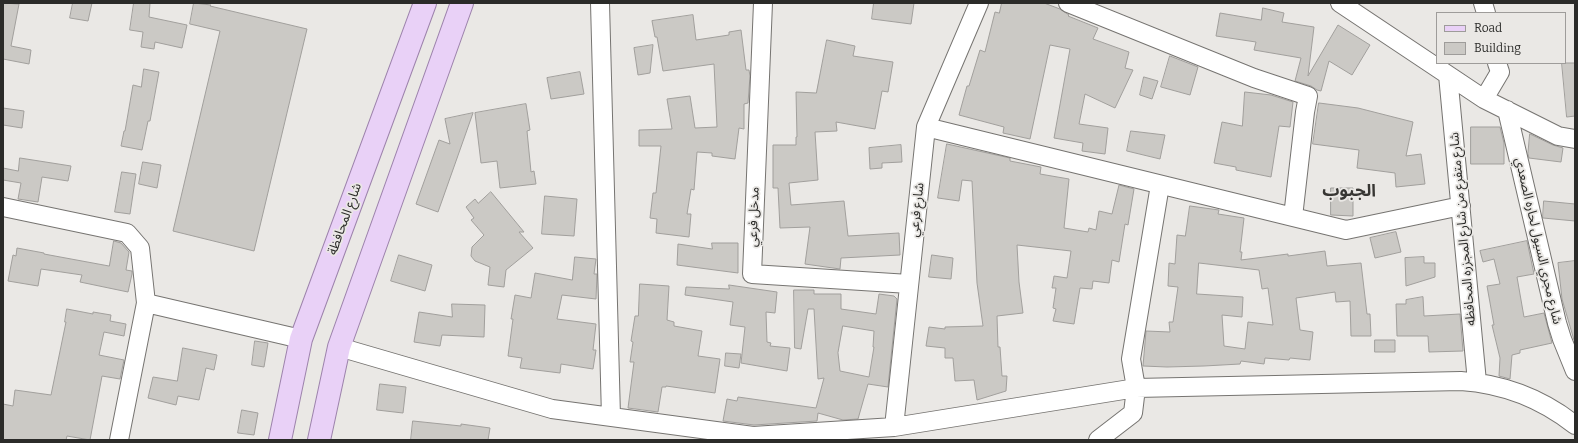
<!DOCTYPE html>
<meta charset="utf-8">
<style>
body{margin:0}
#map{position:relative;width:1578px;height:443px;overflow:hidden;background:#eae8e5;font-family:Bitter,serif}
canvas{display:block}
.frame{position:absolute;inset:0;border:4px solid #2b2b29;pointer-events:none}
.legend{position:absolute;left:1436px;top:12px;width:130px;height:52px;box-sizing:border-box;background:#eae8e5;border:1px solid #9e9c9a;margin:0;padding:5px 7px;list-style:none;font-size:12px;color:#2b2b29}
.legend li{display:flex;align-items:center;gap:8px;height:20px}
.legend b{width:20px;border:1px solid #9e9c9a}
</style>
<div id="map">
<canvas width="1578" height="443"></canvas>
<div class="frame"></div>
<ul class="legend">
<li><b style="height:5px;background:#e9d1f7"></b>Road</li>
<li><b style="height:11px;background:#cbc9c5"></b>Building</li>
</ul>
</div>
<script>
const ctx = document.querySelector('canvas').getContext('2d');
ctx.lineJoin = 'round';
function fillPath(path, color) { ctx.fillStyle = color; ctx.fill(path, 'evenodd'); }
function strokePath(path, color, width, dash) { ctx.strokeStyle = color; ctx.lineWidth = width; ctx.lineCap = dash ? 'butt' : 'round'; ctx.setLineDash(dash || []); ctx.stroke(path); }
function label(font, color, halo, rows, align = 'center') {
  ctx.font = font + ' Bitter,"Noto Sans Arabic",serif'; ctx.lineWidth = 3.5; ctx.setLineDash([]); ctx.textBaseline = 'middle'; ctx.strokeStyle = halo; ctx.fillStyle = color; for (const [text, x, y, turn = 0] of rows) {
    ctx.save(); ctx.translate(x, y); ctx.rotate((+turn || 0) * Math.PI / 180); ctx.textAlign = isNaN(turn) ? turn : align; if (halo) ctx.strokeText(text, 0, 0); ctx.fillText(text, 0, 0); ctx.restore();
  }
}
const building = new Path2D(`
 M3 3 19 4 11 46 31 50 29 64 3 59Z
 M73 3H92L88 21 70 18Z
 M134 3H150L149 17 187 25 182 48 155 42 154 49 141 47 143 32 130 30Z
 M194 3 211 5 210 6 307 29 254 251 173 231 220 31 190 24Z
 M874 3H914L911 24 872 19Z
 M1002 3H1044L1060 9 1069 15 1068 16 1098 28 1093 39 1129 52 1125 68 1133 70 1115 108 1085 94 1079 124 1108 128 1105 154 1082 151 1083 143 1054 138 1070 49 1050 45 1030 139 1003 133 1004 127 959 115 967 86H969L980 50 985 52 995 12 999 13Z
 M1263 8 1284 13 1282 22 1314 27 1308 76 1338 25 1370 45 1352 75 1329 61 1321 91 1317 90 1311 86 1295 81 1301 58 1254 50 1256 42 1216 36 1220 13 1261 20Z
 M693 15 696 40 729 35V32L741 30 746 70H749L750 76 748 103 744 104V129L739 128 735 159 712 156V153L697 152 694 190 691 189 687 214H691L689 237 656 233 657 219 650 218 653 193H656L661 146H639V130L672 129 667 99 690 96 695 128 717 127 714 64 663 71 657 37H655L652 21Z
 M827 40 855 46 853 56 893 62 888 92 882 91 875 129 836 122 837 131 815 132 818 180 789 183 791 205 844 201 848 236 899 233 900 255 841 258 840 269 805 264 810 227 780 228 778 188H773V145H796V137H797L796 92 816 93Z
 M653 45 650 73 638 75 634 48Z
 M1170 56 1198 67 1190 95 1161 87Z
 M1562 63H1575V116L1567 117Z
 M144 69 159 72 150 121H148L142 150 121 146 124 131H125L133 85 141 87Z
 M580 72 584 94 551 99 547 78Z
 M1144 77 1158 81 1152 99 1140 95Z
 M1245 92 1271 95 1293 102 1290 127 1279 126 1271 177 1236 170V167L1214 163 1222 122 1242 126Z
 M1319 103 1358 108 1413 122 1406 156 1421 154 1425 184 1396 187 1395 173 1357 168 1359 150 1313 144Z
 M526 104 530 130 527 131 531 172 534 171 536 184 500 188 497 161 481 163 475 113Z
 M3 108 24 111 22 128 3 125Z
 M473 113 438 212 416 204 439 140 450 144 445 119Z
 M1471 127H1500L1504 143V164H1471Z
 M1131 131 1165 135 1160 159 1127 151Z
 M1530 134 1553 145 1563 148 1561 162 1529 158 1528 154Z
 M947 144 1010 158V161L1041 167 1040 174 1069 179 1064 228 1088 232 1089 228 1096 230 1099 211 1112 214 1119 185 1134 189 1128 225 1125 224 1119 262 1112 260 1109 283 1093 281 1092 289 1080 288 1074 324 1053 321 1056 309 1053 308 1056 288H1052L1054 276 1067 278 1071 251 1017 245 1019 282 1023 313 997 316 998 347H1000L1002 376H1007L1006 391 977 400 974 380 955 381 953 358H945V348L926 346 929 327 945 329V327L983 326 977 283 972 181 962 180 959 201 938 198Z
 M901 145 902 162 882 163V168L870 169 869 148Z
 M20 158 71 166 68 181 42 177 38 202 18 199 21 183 3 180V168L18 171Z
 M143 162 161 165 157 188 139 184Z
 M122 172 136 174 130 214 115 212Z
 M1331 188H1353V216L1331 215Z
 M491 192 524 232H519L533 248 506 270 504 287 488 285 490 267 475 261 471 256 472 247 484 235 471 220 474 218 466 207 475 199 478 203Z
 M545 196 577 199 574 236 542 234Z
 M1544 201 1575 204V221L1543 218Z
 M1190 206 1219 210 1218 214 1244 218 1240 252H1242L1241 260 1288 254V256L1325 251 1327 266 1361 263 1367 314H1370L1371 336H1351L1350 301 1336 302 1335 292 1296 298 1300 330 1313 332 1310 360 1290 358 1289 360 1265 358 1264 364 1241 361 1240 364 1204 366 1167 367 1143 366 1146 331 1170 332 1169 322H1173L1178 287 1168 286 1169 263 1175 264 1177 235 1185 236ZM1199 263 1259 270 1262 289 1268 288 1273 325 1248 322 1245 349 1224 346 1222 315 1242 317 1243 297 1197 294Z
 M1396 232 1401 252 1375 258 1370 238Z
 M114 241 121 243 129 252 126 270 132 271V274L128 292 80 282 82 275 41 269 38 286 8 281 13 255 16 256 17 248 44 253V254L109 266Z
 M1527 241 1534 274 1517 277 1524 317 1544 313 1552 343 1520 350V353L1512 355 1510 379 1499 376 1500 358 1492 325H1494L1487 286 1500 284 1494 259 1483 262 1480 251Z
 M712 243H738V273L677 265 678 244 712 249Z
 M399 255 432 265 425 291 391 281Z
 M932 255 953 258 951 279 929 277Z
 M575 257 596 259 594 274H597L596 299 562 295 557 319 596 324 593 350H596L593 369 561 364 560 373 520 368 522 358 508 356 513 319H511L515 295 531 298 535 273 572 280Z
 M1424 257V263H1435V277L1406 286 1405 258Z
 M1575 261V339L1574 340 1562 299 1558 263Z
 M640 284 669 286 667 320 674 322V326L702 331 698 356 720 359 715 393 666 386V387H662L658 412 628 408 634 362H630L633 342 631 341 635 316H638Z
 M729 285 777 292 775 313 766 312 767 342 771 343 770 346 790 348 787 371 741 363 745 327 730 325 733 302 685 295 686 287 729 289Z
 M794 290H814V294H841V309L876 314 879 294 894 296 897 299 888 387 868 384 858 419 843 420 818 413 817 421 754 425 723 421 727 399 737 401 738 397 816 408 824 378 818 379 814 309H808L801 349 795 348ZM843 326 874 331 873 347H874L869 377 840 371 838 353Z
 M1423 297 1424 316 1460 314 1463 351 1429 352 1428 336H1397L1396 304H1406V300Z
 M452 304 485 305 484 337 442 335 440 346 414 342 419 312 452 317Z
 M67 309 93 314V312L111 315 110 321 126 324 124 336 104 332 99 355 124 360 120 379 102 376 90 440 67 436 66 440H3V404L13 406 15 390 51 395 66 322H65Z
 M1375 340H1395V352H1375Z
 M255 341 268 343 264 367 252 365Z
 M183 348 217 355 214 370 206 368 199 400 178 396 176 405 148 398 153 377 177 381Z
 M726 353 741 354 739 368 725 366Z
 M380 384 406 387 403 413 377 410Z
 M242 410 258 413 254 435 238 433Z
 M413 421 461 426V424L490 428 488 440H411Z`);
fillPath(building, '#cbc9c5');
strokePath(building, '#a19f9c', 1);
const minor = new Path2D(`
 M600 3 611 417
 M763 3 752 274 909 284
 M1068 3 1254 78 1308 96 1305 112 1293 217
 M1340 3 1484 99 1558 136 1575 139
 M1483 3 1486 13
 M1448 75 1477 382
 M1484 99 1500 72 1497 63
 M1507 110 1557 323 1562 339 1575 371
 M926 127 1346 230 1461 206
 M3 207 127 233 140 248 146 303 301 339
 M339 347 552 409 753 436 894 427 1136 388 1461 381C1504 384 1541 398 1575 425
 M894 427 926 127 979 3
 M119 440 146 303
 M1098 440 1133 413 1136 388 1131 359 1160 185`);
const primary = new Path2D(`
 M280 440 301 339 425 3
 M319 440 339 347 462 3`);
strokePath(minor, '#767471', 20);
strokePath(primary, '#9d83ac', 24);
strokePath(minor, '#fff', 18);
strokePath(primary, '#e9d1f7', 22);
label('13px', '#2b2b29', '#eae8e5', [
 ["شارع فرعي",917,210,-84],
 ["مدخل فرعي",754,217,-88],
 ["شارع المحافظة",345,219,-70],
 ["شارع متفرع من شارع المجزره المحافظه",1463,229,-95],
 ["شارع مجري السيول لحاره الصعدي",1538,241,77]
]);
label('bold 17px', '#373633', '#eae8e5', [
 ["الجبوب",1349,191]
]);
</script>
